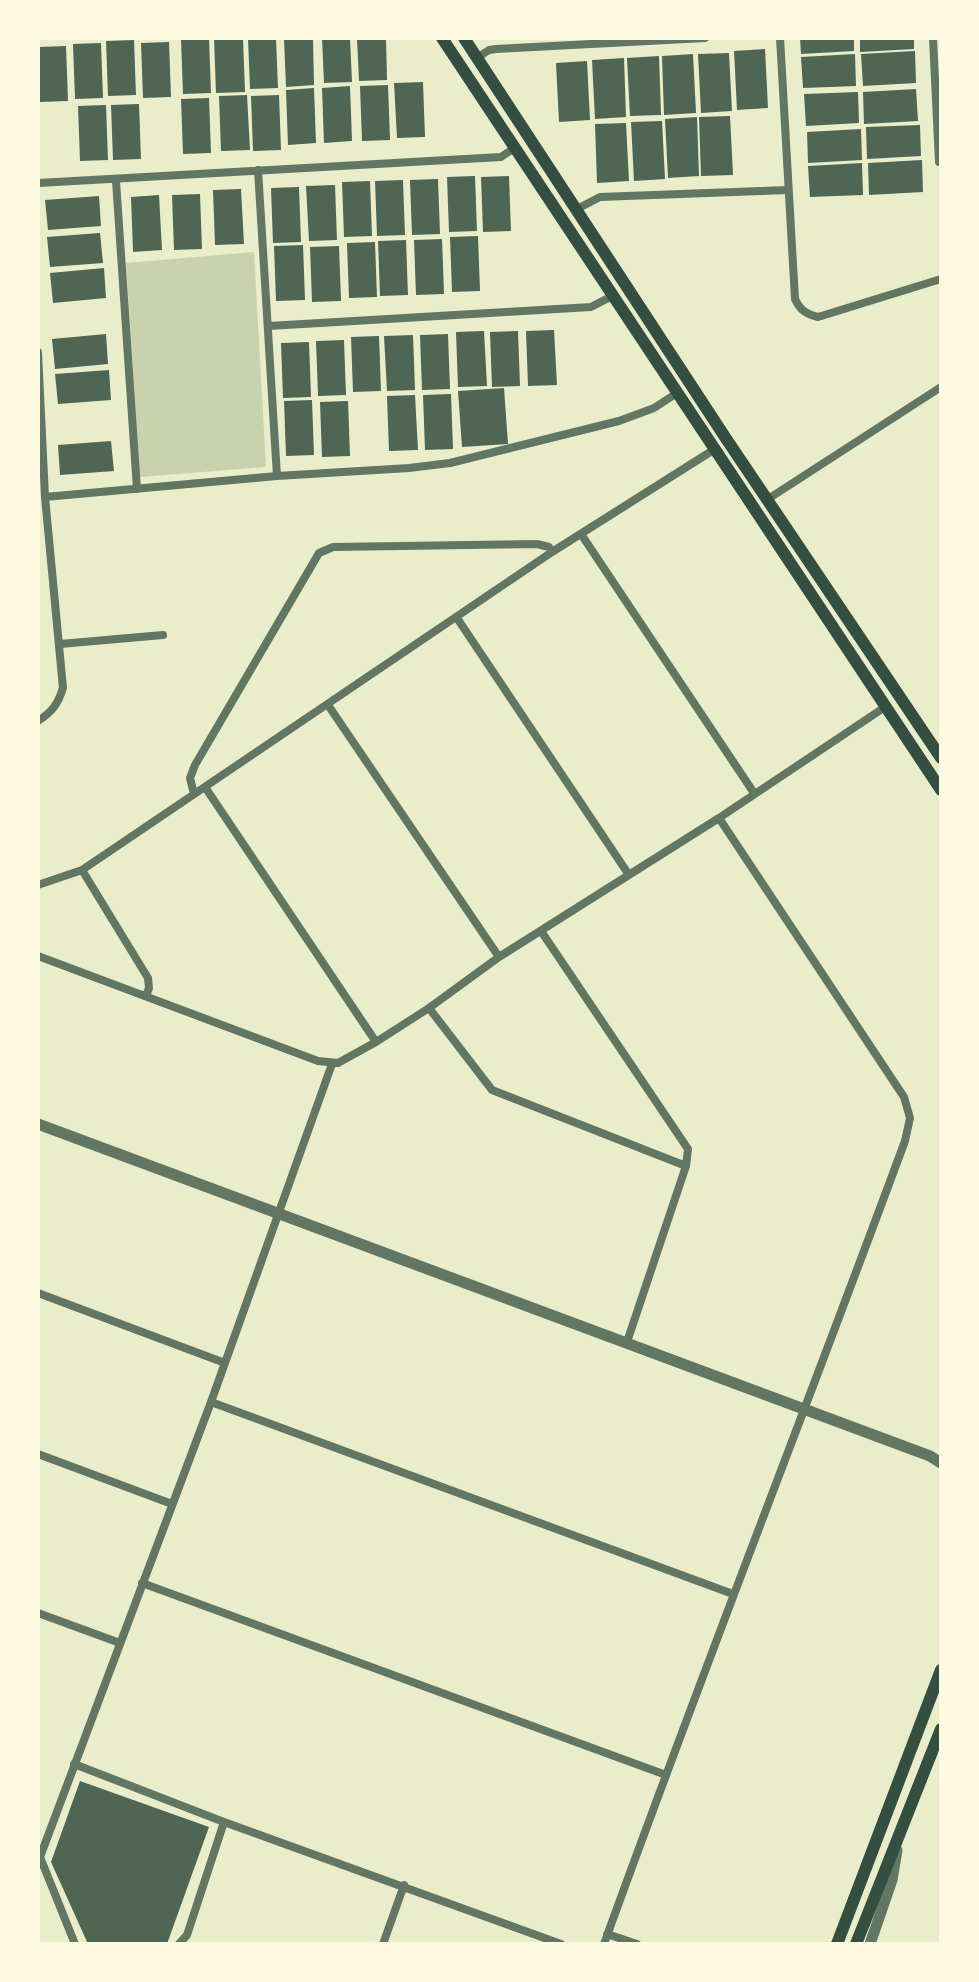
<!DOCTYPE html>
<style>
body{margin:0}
#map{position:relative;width:979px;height:1982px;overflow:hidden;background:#e9edc9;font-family:"Exo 2",sans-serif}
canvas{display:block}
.frame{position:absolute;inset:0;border:40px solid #fefae0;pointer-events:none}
</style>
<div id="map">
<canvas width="979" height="1982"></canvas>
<div class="frame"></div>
</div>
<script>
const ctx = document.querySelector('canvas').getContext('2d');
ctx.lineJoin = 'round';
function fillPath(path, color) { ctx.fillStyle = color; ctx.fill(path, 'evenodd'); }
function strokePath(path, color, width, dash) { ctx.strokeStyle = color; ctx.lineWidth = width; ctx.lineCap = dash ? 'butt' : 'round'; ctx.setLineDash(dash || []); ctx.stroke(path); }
fillPath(new Path2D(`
 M254 252 266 467 140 477 126 263Z`), '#cad2ad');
fillPath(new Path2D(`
 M209 38 211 93 183 94 181 39Z
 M214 38H243L245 92 216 93Z
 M248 38H276L278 88 250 89Z
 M284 38H313L314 85 286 87Z
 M322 38H350L352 82 324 83Z
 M357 38H386L387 80 359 81Z
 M800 38H854V51L801 54Z
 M860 38H914V49L860 52Z
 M134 40 136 95 108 96 106 41Z
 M169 42 171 97 143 98 141 43Z
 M101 43 103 98 75 99 73 44Z
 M66 46 68 101 40 102 38 47Z
 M765 49 768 108 737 110 734 51Z
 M915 51 916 83 863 86 861 54Z
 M729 53 732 111 701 113 698 54Z
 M693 54 696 113 664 115 662 56Z
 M855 54 856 86 803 88 801 57Z
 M659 56 661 115 630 116 627 58Z
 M624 58 626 117 595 119 592 60Z
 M587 61 590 120 559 122 556 63Z
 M423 82 425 137 397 138 394 83Z
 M388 85 390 140 362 141 360 86Z
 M350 86 352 141 324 143 322 88Z
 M314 88 316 143 288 145 286 90Z
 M916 89 918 121 864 124 863 92Z
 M858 92 859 123 806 126 804 94Z
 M247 95 250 150 221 151 219 96Z
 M279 95 281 150 253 151 251 96Z
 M209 98 211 153 183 154 181 99Z
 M139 104 141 159 113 160 111 105Z
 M106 105 108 160 80 161 78 106Z
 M730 116 733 175 701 176 699 117Z
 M697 117 699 176 668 178 665 119Z
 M662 121 665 179 634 181 631 122Z
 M626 123 629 181 597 183 595 124Z
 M920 125 921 156 867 159 866 127Z
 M861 129 862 160 808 163 807 132Z
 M922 160 923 192 869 195 868 163Z
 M862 163 863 195 810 197 808 166Z
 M475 176 477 231 449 232 447 177Z
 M509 176 511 231 483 232 481 177Z
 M438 179 440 234 412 235 410 180Z
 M403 180 405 235 377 236 375 181Z
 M370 181 372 236 344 237 342 182Z
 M335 185 337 240 309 241 306 186Z
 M299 187 301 242 273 243 271 188Z
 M241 189 244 244 215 245 213 190Z
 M200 194 202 249 174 250 172 195Z
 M159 195 162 250 133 252 131 197Z
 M99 196 101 226 48 230 45 200Z
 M100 233 103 263 50 267 47 237Z
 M478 236 480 291 452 292 450 237Z
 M442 239 444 294 416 295 414 240Z
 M406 240 408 295 380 296 378 241Z
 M375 242 377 297 349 298 347 243Z
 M303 245 305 300 276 301 274 246Z
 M339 246 341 301 312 302 310 247Z
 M104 268 106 298 53 303 50 273Z
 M554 330 557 385 528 386 526 331Z
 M484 331 487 386 458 387 456 332Z
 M518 331 520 386 492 387 490 332Z
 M106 334 108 364 55 369 52 339Z
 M448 334 450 389 422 390 420 335Z
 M413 335 415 390 387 391 384 336Z
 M379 336 381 391 353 392 351 337Z
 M344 340 346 395 318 396 316 341Z
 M309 342 311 397 283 398 281 343Z
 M109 370 111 400 58 404 55 374Z
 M504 388 508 444 462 447 458 391Z
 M451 394 453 449 425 450 423 395Z
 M415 395 418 450 389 451 387 396Z
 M312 400 314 455 286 456 284 401Z
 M348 401 350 456 322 457 320 402Z
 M111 441 114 471 60 475 58 445Z
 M80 1781 209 1827 167 1944H88L51 1862Z`), '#4f6655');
strokePath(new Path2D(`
 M780 38 795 299C800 310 806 314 818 317L941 279
 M933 38 939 162
 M477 58 489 50 496 49 705 38
 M258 170 277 476
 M116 181 137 489
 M38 183 501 157 516 147
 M575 210 600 197 788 190
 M269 326 591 307 614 295
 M38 352 45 497 63 688C58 704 52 712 38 721
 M45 497 277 476 409 468 450 463 619 421 654 408 677 393
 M768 499 941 387
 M581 534 754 793
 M457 618 629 875
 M60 644 163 635
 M328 705 499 957
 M205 787 376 1042
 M194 794 190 778 195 765 319 553 333 547 537 544 549 547 552 552
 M82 870 148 978 149 988 146 996
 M38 885 82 870 552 552 715 449
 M541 931 688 1149 686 1166 627 1342
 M38 956 318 1061 338 1063 376 1042 429 1008 499 957 719 818 885 707
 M429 1008 492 1090 686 1166
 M38 1293 225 1363
 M211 1402 733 1594
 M38 1454 172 1504
 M142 1583 666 1775
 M38 1613 120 1643
 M74 1764 224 1822 561 1944
 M607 1934 637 1944
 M75 1944 40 1857 211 1402 332 1064
 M179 1944 187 1935 224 1822
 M383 1944 404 1885
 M604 1944C701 1675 806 1409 905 1141L910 1118 904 1097 719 818`), '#617663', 8);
strokePath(new Path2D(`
 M38 1124 930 1456 941 1463
 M870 1944 892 1880 897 1850`), '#617663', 11);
strokePath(new Path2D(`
 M442 38 941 790
 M464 38 725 437 941 758
 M837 1944 941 1670
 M856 1944 941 1729`), '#344e41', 12);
</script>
